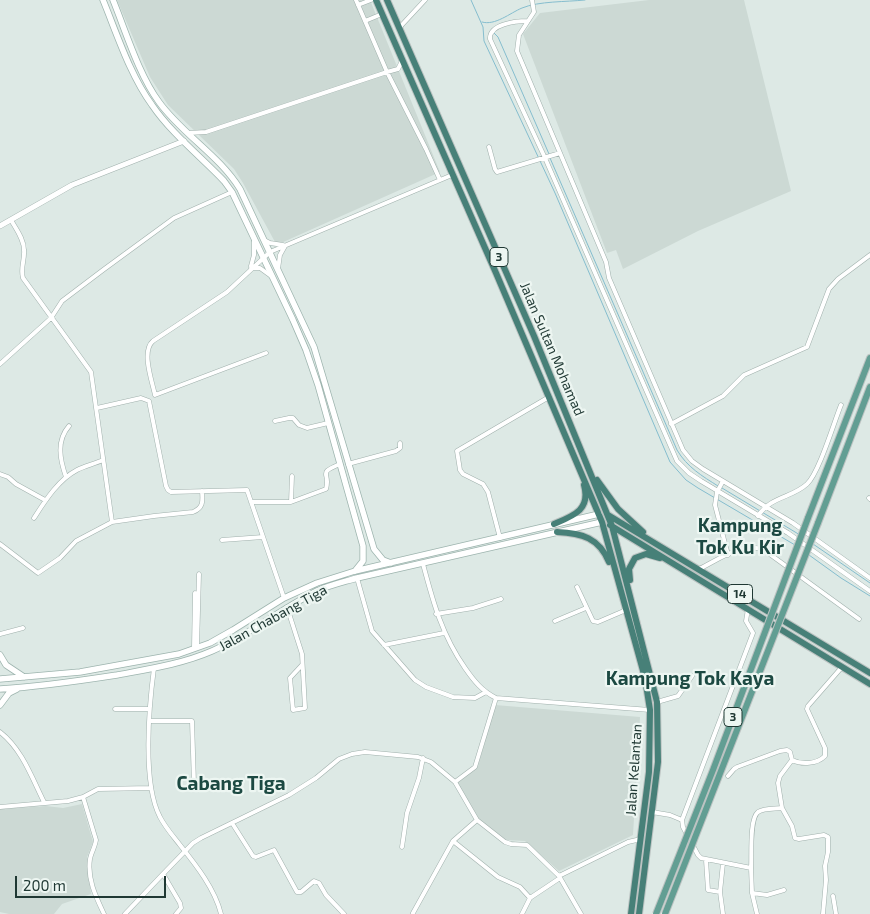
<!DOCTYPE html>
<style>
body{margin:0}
#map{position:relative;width:870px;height:914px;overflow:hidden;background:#dde9e5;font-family:"Exo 2",sans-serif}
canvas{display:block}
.scale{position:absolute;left:15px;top:876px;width:151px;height:22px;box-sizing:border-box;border:2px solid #1f3833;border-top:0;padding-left:6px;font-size:15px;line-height:18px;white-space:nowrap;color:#1f3833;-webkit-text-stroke:4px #edf6f2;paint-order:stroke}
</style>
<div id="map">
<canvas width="870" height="914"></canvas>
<div class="scale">200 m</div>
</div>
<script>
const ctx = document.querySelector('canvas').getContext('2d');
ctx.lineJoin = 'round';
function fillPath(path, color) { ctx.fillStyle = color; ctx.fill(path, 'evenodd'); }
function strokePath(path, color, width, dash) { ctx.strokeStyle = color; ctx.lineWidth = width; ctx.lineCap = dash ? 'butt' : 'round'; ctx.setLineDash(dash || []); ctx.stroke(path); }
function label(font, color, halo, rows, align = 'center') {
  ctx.font = font + ' "Exo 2",sans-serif'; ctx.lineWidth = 4.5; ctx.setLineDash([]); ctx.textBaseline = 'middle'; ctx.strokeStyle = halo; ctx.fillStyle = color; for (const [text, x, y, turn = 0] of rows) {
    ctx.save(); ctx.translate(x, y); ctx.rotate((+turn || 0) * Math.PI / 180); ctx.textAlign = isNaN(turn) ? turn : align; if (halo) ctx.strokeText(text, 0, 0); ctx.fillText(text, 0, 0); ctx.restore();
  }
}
fillPath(new Path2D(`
 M117 0H370L440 172 281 243 275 242 243 183 234 169 168 105 150 77Z
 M649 0H744L791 191 698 231 623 269 616 250 607 253 523 34 540 13Z
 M495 705 640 717 633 835 559 871 525 841 506 840 477 819 457 782 478 766Z
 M82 804 93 842 87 857 91 894 62 904 54 914H9L0 912V809L46 806 63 808Z`), '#ccd9d4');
strokePath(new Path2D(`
 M471 0 483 27 484 41 555 193 670 462 686 480 698 488 795 545
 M482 22C495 26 510 13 522 8 539 1 566 2 585 0
 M494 33 498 37 549 154
 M550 158 677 450C687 467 702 476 718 486
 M722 488 800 535
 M813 544 870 583
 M809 555 841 578 870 596`), '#85bdce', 1);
const minor = new Path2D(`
 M356 0 387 72 426 149 440 180
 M532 0 534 12 519 35 517 51 606 262 609 278 683 450 692 461 703 469 793 523 870 578
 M358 5 371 0
 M365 21 382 14
 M528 21C516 21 489 24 490 39L545 158 677 461 689 473 701 481 788 533 870 591
 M399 28 425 0
 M189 133 206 132 387 72 398 69 402 61
 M489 147 495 169 497 172 560 153
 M11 220C16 229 24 239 24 250 25 260 20 268 23 278L91 372 112 522
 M264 240 270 243 283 245
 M251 266 254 255V241
 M251 268H260L271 276
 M278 269 280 255 285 246
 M266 353 155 395C152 381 141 351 153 341L227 292 270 252 452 175
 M0 364 51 318 62 301 103 270 174 218 232 192
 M97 408 141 398 149 401 166 486 168 490 171 492 247 490 284 598
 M275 421 289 418H293L299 425 307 428 328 423
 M671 424 723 396 744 375 807 347 829 289 838 279 870 255
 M348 464 396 451 400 448V443
 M0 474 8 477 16 484 45 500
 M66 477C60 460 56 441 69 426
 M723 481 717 492 715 505 728 555
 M869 498 870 499
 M251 502H291L326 489C331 472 316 474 340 464
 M291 502 292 476
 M758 516C771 496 792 498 807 484 819 473 834 422 841 405
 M34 518C45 501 58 480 77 470 85 466 94 464 103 460
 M500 538 488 492 483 484 463 474 460 470 457 451 549 397
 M222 540 263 537
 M0 544 38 573 60 558 76 541 112 522 154 516 193 512C203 508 203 502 202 491
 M423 564C433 602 442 635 465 668 474 681 482 691 496 698L650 710
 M699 569C718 560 743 541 764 550L859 619
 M357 578 372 631 415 680 426 687 453 697 475 698 486 692
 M577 587 593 621 598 622 626 610
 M287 607 302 654 305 708 293 710 290 678 302 665
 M436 614 473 608 501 599
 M555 621 586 608
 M0 634 23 628
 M384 645 444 633
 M197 647 199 574
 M194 648 195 593
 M154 668C149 706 142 783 160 817 165 827 173 836 180 845 196 865 215 889 221 914
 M657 702 678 696 692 676
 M115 709H149
 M149 721H192L194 784
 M0 732C22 749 32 778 44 802
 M792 760C802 765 817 764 825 756V748L807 709 808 706 842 667
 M728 776 734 769 737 767 780 751 787 750 790 752 792 760 780 776 778 783 782 808 792 826 795 838 799 839 824 835 828 837V852L825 866 826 880 823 914
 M455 782 475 767 496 698
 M83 797 96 840C95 847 91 853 90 859 87 879 96 897 104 914
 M0 807 68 801 83 797 98 789 151 788
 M652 812 670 815 682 820 683 827 698 855 701 858 751 868 752 893 757 914
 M682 820 753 633 746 621 748 609
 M232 823 253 856 256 857 274 850 297 892H301L314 881 319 883 326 895 344 914
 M453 841 498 877 520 887 530 898
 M402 847 407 813 419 778 423 758
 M706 860 708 890 720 892
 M751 868C752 856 749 819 758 812 764 808 775 809 782 808
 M559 876 628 842 641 839
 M752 893 767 895 784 890
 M833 896 836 914
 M413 913 453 841 477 820
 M125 914 163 874
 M176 914 181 908 180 903 163 874 193 843 201 838 289 795 316 778 339 759 352 754 365 752 418 757 431 762 455 782 477 820 505 842 511 844 527 845 559 876 581 914
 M522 914 530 898 560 878
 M723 914 720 892 723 863`);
const tertiary = new Path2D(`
 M0 226 72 185 184 141`);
const secondary = new Path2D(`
 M103 0C117 34 130 75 152 105 171 133 200 156 224 181L232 192 293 320 306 350 318 385 363 546V561L355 571
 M113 0C126 32 139 75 159 102 182 134 219 155 240 189L314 347 374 549 383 560 391 563
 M0 655 6 665 24 677
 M0 679 80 672 179 654 210 643 233 630 284 598 317 583 355 571 599 514
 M0 689C39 687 78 681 117 675 149 669 182 664 212 651 249 635 281 609 317 591 330 585 344 582 357 578L602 522
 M0 705 9 693 17 689`);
const primary = new Path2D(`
 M808 518 870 358
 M818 523 870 387`);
const trunk = new Path2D(`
 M376 0 496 273 602 522 645 678 650 710 649 772 631 914
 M387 0 534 336 612 526 657 702 658 762 639 914
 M597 480 618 509 643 532
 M608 515 870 673
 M554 524C573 516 591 510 584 485
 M610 525 870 684
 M557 532C582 533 599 538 609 562
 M630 580 629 569 635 558 646 554 660 558`);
strokePath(minor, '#a0b0ac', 5);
strokePath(tertiary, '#a0b0ac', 6);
strokePath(secondary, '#9db4ae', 7);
strokePath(primary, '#bcc3c2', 8);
strokePath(trunk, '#bcc3c2', 8);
strokePath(minor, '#fff', 4);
strokePath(tertiary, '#fff', 5);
strokePath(secondary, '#fff', 5.5);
strokePath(primary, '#629e93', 6);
strokePath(trunk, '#478078', 6);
const primaryBridge = new Path2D(`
 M656 914 713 770 808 518
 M665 914 818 523`);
strokePath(primaryBridge, '#bcc3c2', 8, []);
strokePath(primaryBridge, '#629e93', 6);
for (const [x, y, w] of [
 [499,257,18],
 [740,594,25],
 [733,717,18]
]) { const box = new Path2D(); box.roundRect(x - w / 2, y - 9.5, w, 19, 4); ctx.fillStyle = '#edf6f2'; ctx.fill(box); strokePath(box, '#1f3833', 1); }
label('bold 12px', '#1f3833', null, [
 ["3",499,257],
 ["14",740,594],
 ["3",733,717]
]);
label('14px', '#1f3833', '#edf6f2', [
 ["Jalan Sultan Mohamad",552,349,67],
 ["Jalan Chabang Tiga",273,618,-29],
 ["Jalan Kelantan",634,770,-86]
]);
label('bold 19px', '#1c4942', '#edf6f2', [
 ["Kampung",740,526],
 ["Tok Ku Kir",740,548],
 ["Kampung Tok Kaya",690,679],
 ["Cabang Tiga",231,784]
]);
</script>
